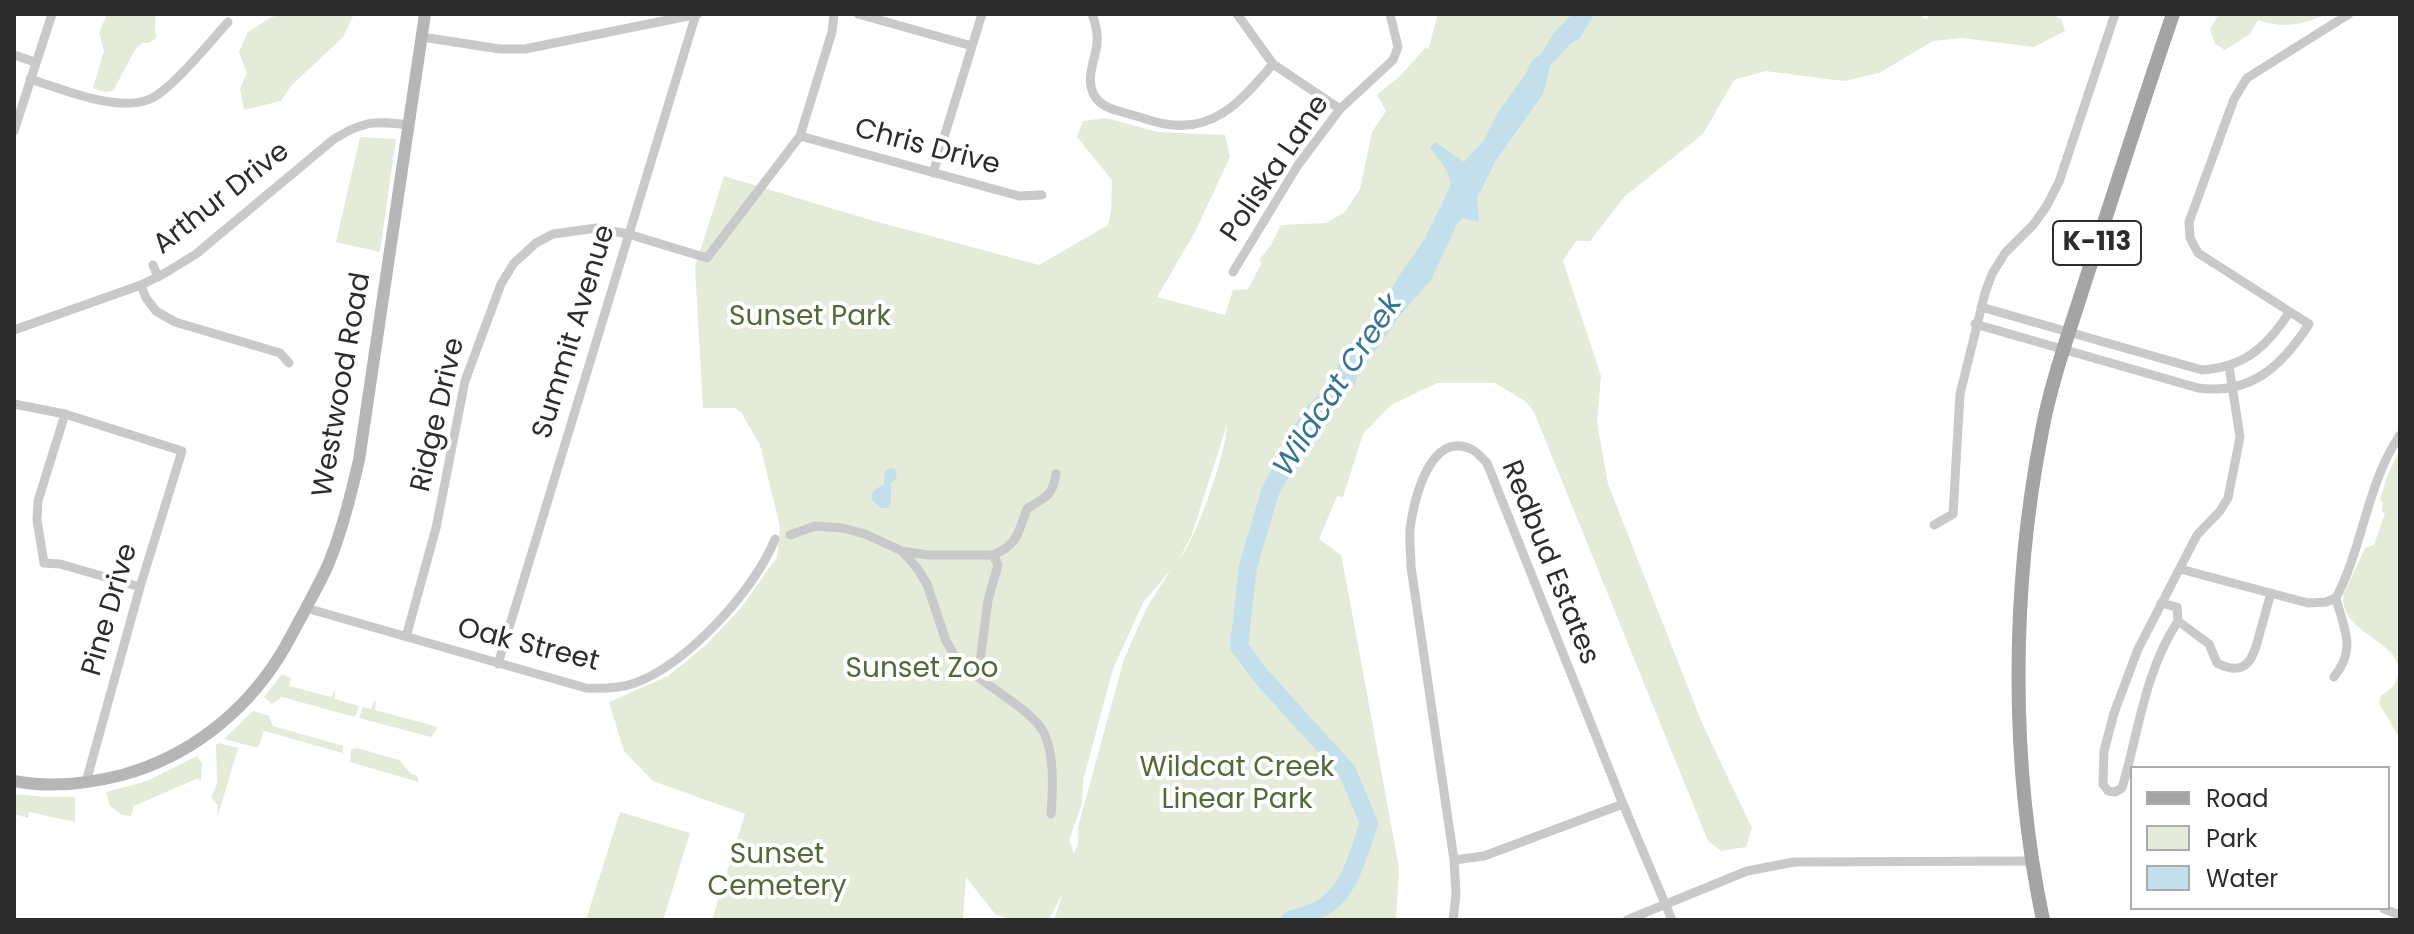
<!DOCTYPE html>
<style>
body{margin:0}
#map{position:relative;width:2414px;height:934px;overflow:hidden;background:#fff;font-family:Poppins,sans-serif}
canvas{display:block}
.frame{position:absolute;inset:0;border:16px solid #2c2c2c;pointer-events:none}
.legend{position:absolute;left:2130px;top:766px;width:260px;height:144px;box-sizing:border-box;background:#fff;border:2px solid #ababab;margin:0;padding:10px 14px;list-style:none;font-size:24px;color:#2c2c2c}
.legend li{display:flex;align-items:center;gap:16px;height:40px}
.legend b{width:40px;border:2px solid #ababab}
</style>
<div id="map">
<canvas width="2414" height="934"></canvas>
<div class="frame"></div>
<ul class="legend">
<li><b style="height:10px;background:#a4a4a4"></b>Road</li>
<li><b style="height:22px;background:#e4ebd9"></b>Park</li>
<li><b style="height:22px;background:#c3dfec"></b>Water</li>
</ul>
</div>
<script>
const ctx = document.querySelector('canvas').getContext('2d');
ctx.lineJoin = 'round';
function fillPath(path, color) { ctx.fillStyle = color; ctx.fill(path, 'evenodd'); }
function strokePath(path, color, width, dash) { ctx.strokeStyle = color; ctx.lineWidth = width; ctx.lineCap = dash ? 'butt' : 'round'; ctx.setLineDash(dash || []); ctx.stroke(path); }
function label(font, color, halo, rows, align = 'center') {
  ctx.font = font + ' Poppins,sans-serif'; ctx.lineWidth = 8; ctx.setLineDash([]); ctx.textBaseline = 'middle'; ctx.strokeStyle = halo; ctx.fillStyle = color; for (const [text, x, y, turn = 0] of rows) {
    ctx.save(); ctx.translate(x, y); ctx.rotate((+turn || 0) * Math.PI / 180); ctx.textAlign = isNaN(turn) ? turn : align; if (halo) ctx.strokeText(text, 0, 0); ctx.fillText(text, 0, 0); ctx.restore();
  }
}
fillPath(new Path2D(`
 M107 14H156L155 26 156 38 149 43H142L135 50 113 91 104 92 93 88 104 51 99 33Z
 M287 14H354L343 37 291 86 281 101 244 110 240 89 247 73 239 52 248 32 271 17Z
 M1438 14H1918L1926 19 1932 14H2051L2061 19 2065 31 2034 47 1962 38 1933 41 1879 73 1844 81 1765 71 1734 80 1703 134 1625 196 1590 241H1576L1563 261 1601 376 1597 422 1608 484 1702 723 1752 828 1746 847 1721 851 1708 841 1534 412 1525 401 1495 383H1437L1391 405 1363 434 1343 497 1337 496 1319 539 1341 555 1349 596 1399 868 1396 920H1054L1063 892 1049 920H1013L995 914 966 877 963 920H712L745 814 653 781 624 751 609 702 668 676 705 646 741 608 777 557 780 527 760 445 741 412 735 408H703L695 267 724 176 867 219 1039 265 1108 225 1111 211 1112 180 1077 137 1083 121 1106 118 1157 132 1225 135 1230 157 1195 232 1157 297 1225 315 1233 290 1248 289 1261 264 1260 259 1271 245 1281 225 1326 223 1345 212 1360 189 1372 132 1386 111 1377 95 1400 76 1426 47 1428 50ZM1227 425C1226 454 1197 538 1178 561L1191 537ZM1172 568 1147 607 1124 659 1078 827V844L1074 854 1069 840 1082 804 1083 781 1113 669 1143 603Z
 M2219 14H2326C2303 25 2283 29 2258 20L2250 34 2225 50 2215 44 2210 29Z
 M360 137 396 139 380 252 336 242Z
 M2400 449V739L2379 703 2381 695C2398 688 2404 669 2392 654 2377 636 2344 627 2343 599 2343 592 2361 558 2365 548L2374 545 2385 513 2382 512 2383 502 2380 501 2386 479Z
 M282 674 291 678 289 686 331 697 335 690V699L359 706 355 717 282 697 272 704 264 697Z
 M374 701 376 702 375 710 438 727 431 737 359 718 363 707 371 709Z
 M253 711 269 716 273 726 343 746V753L264 731 258 748 224 739Z
 M219 743 238 748 217 819 218 805 211 798 217 784 216 745Z
 M357 748 399 760 410 773 417 776 419 782 350 762 351 750Z
 M197 756 202 763 201 782 198 778 134 806 131 816 122 815 110 806 106 792 147 781Z
 M14 794 46 797H75V822L29 812 28 818 14 814Z
 M620 812 690 833 663 920H586Z`), '#e4ebd9');
fillPath(new Path2D(`
 M1572 14H1594L1580 38 1569 45 1550 66 1543 94 1496 160 1477 198 1479 222 1463 218 1457 224 1431 280 1401 314 1368 361 1359 370 1355 384 1332 406 1320 413 1306 437 1288 431 1304 414 1308 405 1328 386 1348 347 1357 336 1372 324 1397 279 1424 240 1451 185C1449 168 1439 161 1430 147L1435 142 1464 162 1484 140 1499 111 1525 75 1532 61 1541 54 1554 33Z
 M890 468 895 469 897 474 895 480 891 482V501L888 508H881L873 501C868 491 877 489 884 484L885 471Z`), '#c3dfec');
strokePath(new Path2D(`
 M1290 920C1299 917 1311 914 1320 909 1350 894 1359 852 1369 823L1347 771 1261 676 1239 646 1248 567 1270 492 1312 414`), '#c3dfec', 18);
strokePath(new Path2D(`
 M858 14 972 46
 M1092 14C1096 24 1098 34 1097 44 1095 61 1086 76 1093 93 1100 108 1116 110 1129 114 1141 117 1153 122 1165 124 1217 133 1243 98 1273 64
 M1237 14 1273 64 1340 109
 M422 37 500 49H525L698 14
 M14 55 35 62
 M30 79C62 89 118 113 150 99 171 90 211 41 228 22
 M14 131 52 14
 M800 136 1019 196 1042 195
 M933 173 982 14
 M153 265 158 277
 M1233 272 1298 165 1340 109 1393 60 1398 47 1390 14
 M141 285 146 298 156 311 175 322 280 353 289 363
 M1981 307 2202 370C2245 367 2266 347 2289 313
 M1975 324 2198 388C2251 395 2282 366 2309 324L2198 253 2190 238 2189 222 2234 99 2247 78 2349 14
 M14 330 141 285 165 273 196 254 334 139C365 120 374 121 409 125
 M14 404 65 414 182 451 140 587 86 782
 M65 414 38 501 37 520 44 563 60 564 140 587
 M1934 525 1953 514 1960 394 1985 293 1992 274 2005 253 2033 225 2046 207 2059 182 2115 14
 M790 535 815 526 842 528 865 534 902 551 927 555H993L998 565 988 600 978 677C997 692 1027 709 1041 728 1055 748 1053 791 1051 814
 M902 551 917 568 927 584 946 641 962 668 978 677
 M993 555C1018 545 1018 532 1027 509 1045 496 1052 498 1056 474
 M2180 569 2308 603 2326 602 2336 598C2363 547 2367 483 2400 435
 M2161 603 2177 607 2178 621C2144 673 2139 731 2122 788L2115 792 2108 791 2103 784 2104 751 2114 713 2138 649 2197 535 2220 511 2228 498 2240 437 2229 366
 M306 608 586 688C602 689 620 688 635 683 687 664 755 590 775 539
 M2178 621 2209 644 2217 663C2248 679 2254 656 2260 632 2264 619 2267 606 2271 593
 M406 637 436 528 465 381 501 284 514 263 536 243 553 234 597 228 628 234 707 258 800 136 832 32 834 14
 M498 664 696 14
 M2334 677C2357 648 2344 630 2336 598
 M1454 860 1484 856 1623 804
 M2384 909 2400 915
 M1453 920 1456 894 1454 860 1411 567C1411 554 1409 541 1410 529 1414 500 1430 428 1473 450 1478 453 1483 459 1487 463L1623 804 1672 920
 M1627 920 1747 871 1794 862 2031 861`), '#c9c9c9', 9);
strokePath(new Path2D(`
 M14 781C50 788 87 784 122 775 188 757 243 714 279 657 288 643 295 628 303 614 312 596 323 578 330 560 343 527 351 494 359 460L425 14`), '#b6b6b6', 12);
strokePath(new Path2D(`
 M2043 920C2010 763 2011 589 2042 431 2051 382 2069 333 2084 285 2113 195 2142 104 2173 14`), '#a4a4a4', 14);
for (const [x, y, w] of [
 [2097,243,88]
]) { const box = new Path2D(); box.roundRect(x - w / 2, y - 22, w, 44, 6); ctx.fillStyle = '#fff'; ctx.fill(box); strokePath(box, '#2c2c2c', 2); }
label('bold 26px', '#2c2c2c', null, [
 ["K-113",2097,243]
]);
label('28px', '#2c2c2c', '#fff', [
 ["Chris Drive",927,148,15],
 ["Poliska Lane",1276,169,-56],
 ["Arthur Drive",222,199,-38],
 ["Summit Avenue",575,332,-73],
 ["Westwood Road",343,385,-80],
 ["Ridge Drive",439,415,-77],
 ["Redbud Estates",1549,563,68],
 ["Pine Drive",111,610,-74],
 ["Oak Street",528,646,14]
]);
label('28px', '#526a38', '#fff', [
 ["Sunset Park",810,318],
 ["Sunset Zoo",922,670],
 ["Wildcat Creek",1237,769],
 ["Linear Park",1237,801],
 ["Sunset",777,856],
 ["Cemetery",777,888]
]);
label('italic 30px', '#377491', '#fff', [
 ["Wildcat Creek",1339,386,-57]
]);
</script>
